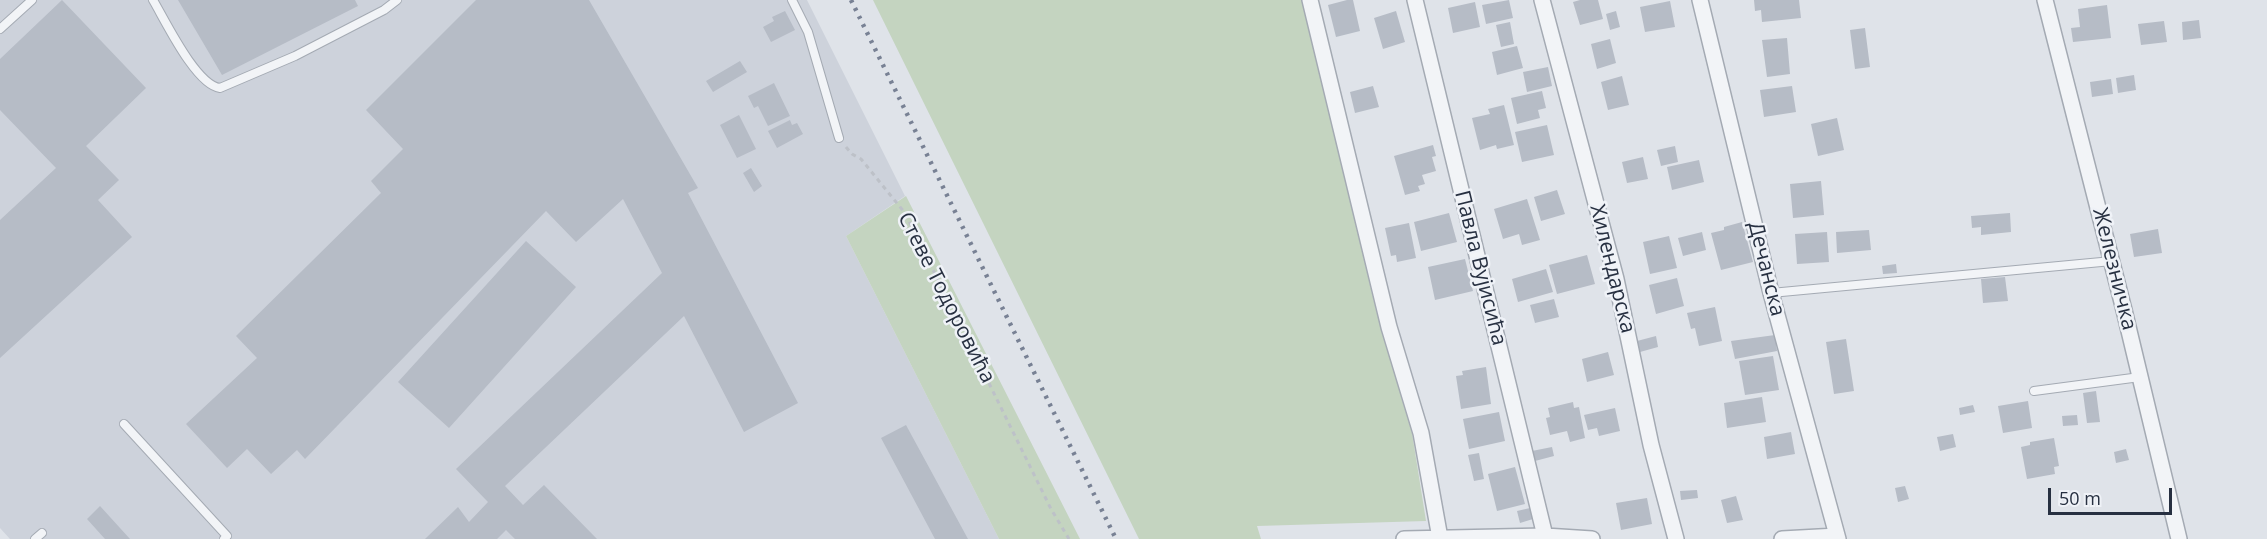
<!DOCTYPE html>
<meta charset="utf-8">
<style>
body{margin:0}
#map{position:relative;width:2267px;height:539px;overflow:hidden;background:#dfe3e9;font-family:"Open Sans",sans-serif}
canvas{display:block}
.scale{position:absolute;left:2048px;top:488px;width:124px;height:27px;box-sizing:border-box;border:3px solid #273041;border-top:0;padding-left:8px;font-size:18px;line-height:21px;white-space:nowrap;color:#273041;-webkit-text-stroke:4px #eff2f7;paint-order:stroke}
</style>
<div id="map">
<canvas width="2267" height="539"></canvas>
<div class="scale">50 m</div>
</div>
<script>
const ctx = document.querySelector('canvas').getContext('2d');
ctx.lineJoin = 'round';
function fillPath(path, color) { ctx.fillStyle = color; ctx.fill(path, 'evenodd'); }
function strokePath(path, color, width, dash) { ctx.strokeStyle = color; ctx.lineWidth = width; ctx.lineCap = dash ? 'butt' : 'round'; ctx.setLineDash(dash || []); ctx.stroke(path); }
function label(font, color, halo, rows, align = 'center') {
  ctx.font = font + ' "Open Sans",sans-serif'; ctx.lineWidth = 5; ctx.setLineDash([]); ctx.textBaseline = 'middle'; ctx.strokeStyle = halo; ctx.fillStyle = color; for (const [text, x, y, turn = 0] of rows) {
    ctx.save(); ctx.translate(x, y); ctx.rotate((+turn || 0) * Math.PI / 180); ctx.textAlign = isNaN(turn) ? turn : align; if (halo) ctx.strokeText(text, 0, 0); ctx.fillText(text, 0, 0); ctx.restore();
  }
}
fillPath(new Path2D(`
 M0 0H807L905 196 846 236 999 539H10L0 528Z`), '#cdd2db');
fillPath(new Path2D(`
 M873 0H1302L1376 310 1412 433 1426 521 1257 526 1261 539H1139Z
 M906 196 1080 539H999L846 236Z`), '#c4d4c0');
fillPath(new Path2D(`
 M62 0 146 88 86 146 119 180 98 200 132 237 0 358V220L56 168 0 110V59Z
 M178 0H355L358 6 222 75Z
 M476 0H589L698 188 688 193 798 403 744 432 684 316 505 486 523 505 544 485 597 539H515L506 530 497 539H425L458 507 469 522 488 502 456 469 662 273 623 199 576 242 546 211 305 459 297 450 271 474 247 449 227 468 186 424 257 358 236 336 381 193 371 181 403 149 366 110Z
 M1347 0H1353L1360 31 1336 37 1328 5Z
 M1509 0 1513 18 1486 24 1482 5Z
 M1580 0H1598L1603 19 1580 25 1573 2Z
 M1754 0H1799L1801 18 1762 22 1761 10 1755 11Z
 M1670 1 1675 27 1645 32 1640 7Z
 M1475 2 1480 27 1453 33 1448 8Z
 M2107 5 2111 38 2073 42 2071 28 2080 27 2078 9Z
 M785 11 795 30 771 42 763 27 774 21 772 17Z
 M1396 11 1405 42 1383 49 1374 18Z
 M1616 11 1620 27 1610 30 1606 14Z
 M2199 20 2201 38 2183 40 2182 22Z
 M2164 21 2167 42 2141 45 2138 24Z
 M1510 22 1514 44 1501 47 1496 25Z
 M1865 28 1870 67 1855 69 1850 30Z
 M1787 38 1790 74 1767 77 1762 40Z
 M1610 39 1616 63 1597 69 1591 44Z
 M1517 46 1523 68 1497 75 1492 52Z
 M740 61 747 72 713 92 706 81Z
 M1548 67 1552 86 1527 92 1523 72Z
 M2134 75 2136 90 2118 93 2116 78Z
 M1622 76 1629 105 1608 110 1601 82Z
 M2111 79 2113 94 2092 97 2090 82Z
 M774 83 790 116 768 126 758 106 754 108 748 96Z
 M1373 86 1379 107 1355 113 1350 92Z
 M1792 86 1796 112 1764 117 1760 90Z
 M1542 91 1546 108 1538 110 1540 118 1517 124 1511 98Z
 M1504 105 1514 145 1497 149 1496 145 1480 150 1472 118 1490 114 1488 109Z
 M739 115 756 149 737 158 720 125Z
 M1837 118 1844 150 1818 156 1811 124Z
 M790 120 792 125 797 123 803 134 777 148 768 131Z
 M1547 125 1554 155 1522 162 1515 132Z
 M1433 145 1436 156 1432 157 1436 171 1422 175 1425 184 1418 186 1420 191 1405 195 1394 156Z
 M1675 146 1678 162 1661 166 1657 150Z
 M1643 157 1648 179 1627 183 1622 162Z
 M1699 160 1704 182 1672 190 1667 167Z
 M751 168 762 186 754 192 743 173Z
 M1821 181 1824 215 1793 218 1790 184Z
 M1557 190 1565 214 1541 221 1534 197Z
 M1527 199 1540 240 1522 245 1519 234 1503 239 1494 209Z
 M1449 213 1457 242 1421 251 1414 222Z
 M2010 213 2011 232 1981 235V227L1972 228 1971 216Z
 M1742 222 1753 262 1721 270 1711 233 1724 230V227Z
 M1409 223 1416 258 1397 262 1396 255 1391 256 1385 228Z
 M2158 229 2162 253 2134 257 2130 234Z
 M1869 230 1871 250 1837 253 1836 232Z
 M1702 232 1706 250 1683 256 1678 238Z
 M1827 232 1829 262 1797 264 1795 234Z
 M1669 236 1677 268 1650 274 1643 242Z
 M526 241 576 287 449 428 398 382Z
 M1587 255 1595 284 1557 294 1549 265Z
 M1465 259 1473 291 1435 300 1428 267Z
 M1896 264 1897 273 1883 274 1882 266Z
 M1546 269 1553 292 1518 302 1512 279Z
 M2005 277 2008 301 1983 303 1981 279Z
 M1677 278 1684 306 1656 314 1649 285Z
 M1554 299 1559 317 1535 323 1530 305Z
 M1715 307 1722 341 1699 346 1695 328 1691 329 1687 313Z
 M1775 335 1777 351 1735 359 1731 341Z
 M1656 336 1658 347 1640 352 1637 341Z
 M1846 339 1854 391 1834 394 1826 342Z
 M1608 352 1614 375 1587 382 1582 359Z
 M1773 356 1779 390 1745 395 1739 361Z
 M1486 367 1491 404 1461 409 1456 376 1463 375 1462 371Z
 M2096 391 2100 422 2087 423 2083 393Z
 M1762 397 1766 422 1727 428 1724 403Z
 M2028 401 2032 428 2003 433 1998 406Z
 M1573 402 1574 408 1579 407 1585 438 1570 442 1567 431 1550 435 1546 418 1550 417 1548 408Z
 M1973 405 1975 412 1960 415 1959 408Z
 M1615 408 1620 431 1599 436 1597 428 1588 430 1584 415Z
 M1499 412 1505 441 1469 449 1463 419Z
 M2077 415 2078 425 2063 426 2062 416Z
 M906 425 968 539H935L881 438Z
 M1791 432 1795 454 1767 459 1764 437Z
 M1953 434 1956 447 1940 451 1937 437Z
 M2054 438 2059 466 2054 467 2055 474 2027 479 2021 447 2030 445V442Z
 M1552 447 1554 456 1535 461 1532 451Z
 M2126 449 2129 460 2116 463 2114 452Z
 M1479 453 1484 479 1474 481 1468 455Z
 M1515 467 1525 504 1497 511 1488 474Z
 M1905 486 1909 499 1898 502 1895 488Z
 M1697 490 1698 498 1681 500 1680 491Z
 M1736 496 1743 520 1727 523 1721 500Z
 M1647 498 1652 524 1621 530 1616 503Z
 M100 506 130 539H105L87 519Z
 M1530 508 1533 519 1520 523 1517 511Z`), '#b6bcc6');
const lane = new Path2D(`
 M153 0C166 22 196 85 220 88L295 56 384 10 397 0
 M792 0 808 32 839 138
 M0 29 32 0
 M1771 293 2112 261
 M2034 391 2140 377
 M124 424 227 536 224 539
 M35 539 42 533`);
const street = new Path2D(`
 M1310 0 1389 327 1421 433 1440 538
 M1415 0 1545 536
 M1542 0 1616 279 1651 445 1676 539
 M1700 0 1771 293 1838 539
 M2045 0 2124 310 2179 539
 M1404 539 1545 536 1592 539
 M1782 539 1837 536`);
strokePath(lane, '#a4aab3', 10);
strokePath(street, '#a4aab3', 18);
strokePath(new Path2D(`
 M846 147 852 154 861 159 905 213 1051 509 1069 539`), '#bdc1c8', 3, [4.5, 4.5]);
strokePath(lane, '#f2f4f7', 8);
strokePath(street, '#f2f4f7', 15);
strokePath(new Path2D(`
 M851 0 1116 539`), '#788194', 4.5, [3, 6]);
label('21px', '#273041', '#eff2f7', [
 ["Павла Вујисића",1480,268,76],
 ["Хилендарска",1612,269,76],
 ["Дечанска",1766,269,76],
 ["Железничка",2114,269,76],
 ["Стеве Тодоровића",946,298,63]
]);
</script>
